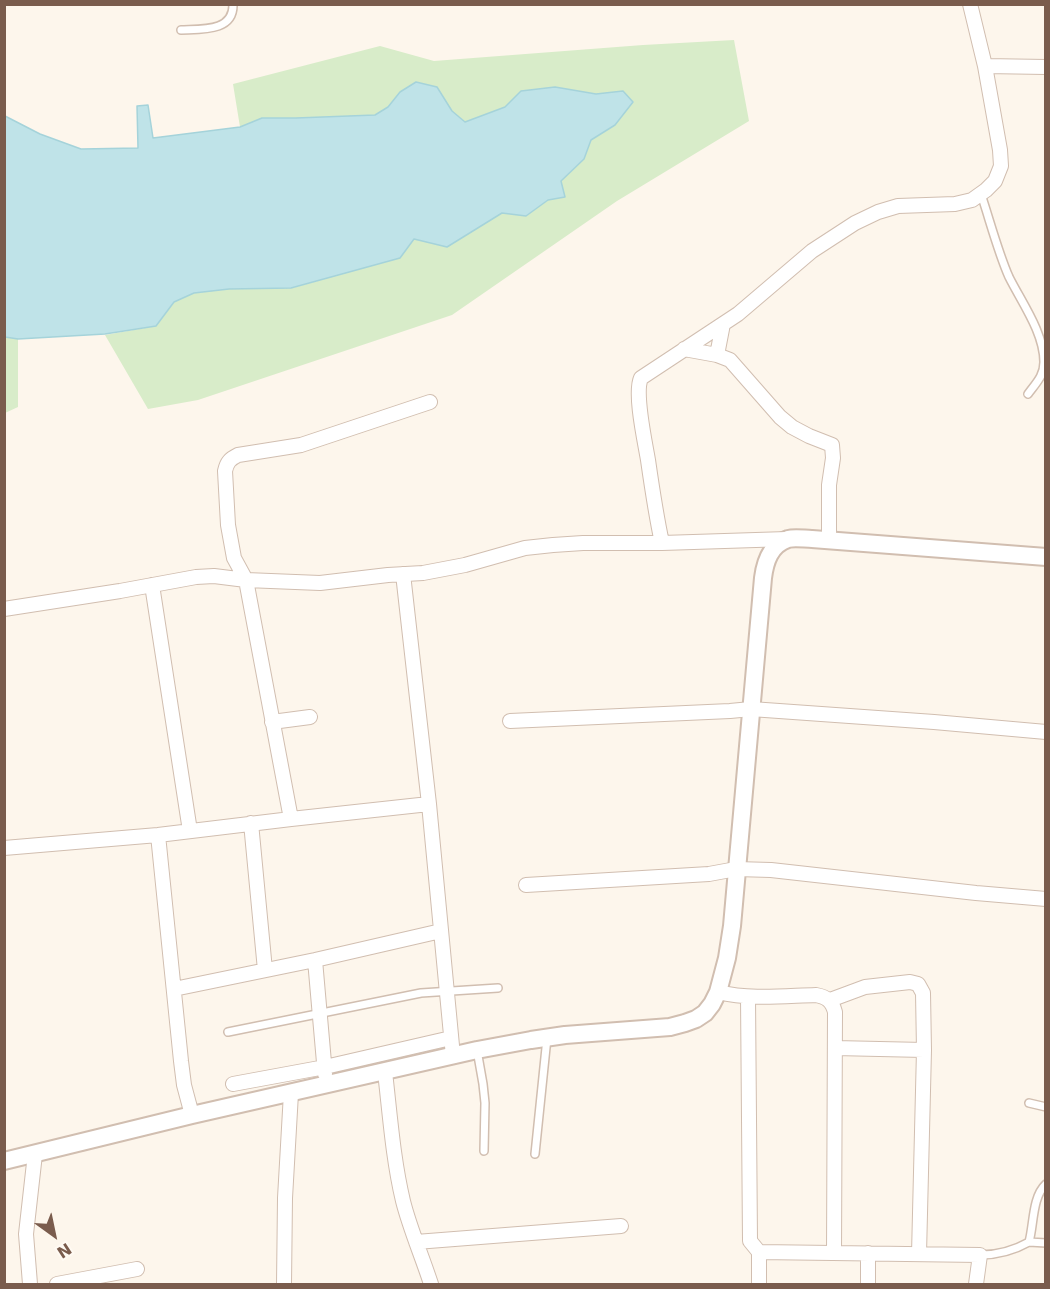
<!DOCTYPE html>
<style>
body{margin:0}
#map{position:relative;width:1050px;height:1289px;overflow:hidden;background:#fdf6ec;font-family:"DejaVu Sans",sans-serif}
canvas{display:block}
.frame{position:absolute;inset:0;border:6px solid #7a5c4d;pointer-events:none}
.north{position:absolute;left:24px;top:1205px;width:60px;height:60px;-webkit-text-stroke:4px #fffaf3;paint-order:stroke;rotate:147deg;font-size:16px;font-weight:700;line-height:24px;text-align:center;color:#7a5c4d}
.north::after{content:'';display:block;margin:auto;width:21px;height:27px;background:#7a5c4d;clip-path:polygon(50% 0,100% 100%,50% 72%,0 100%)}
</style>
<div id="map">
<canvas width="1050" height="1289"></canvas>
<div class="frame"></div>
<div class="north">N</div>
</div>
<script>
const ctx = document.querySelector('canvas').getContext('2d');
ctx.lineJoin = 'round';
function fillPath(path, color) { ctx.fillStyle = color; ctx.fill(path, 'evenodd'); }
function strokePath(path, color, width, dash) { ctx.strokeStyle = color; ctx.lineWidth = width; ctx.lineCap = dash ? 'butt' : 'round'; ctx.setLineDash(dash || []); ctx.stroke(path); }
fillPath(new Path2D(`
 M734 40 749 121 617 201 452 315 198 400 148 409 105 335 156 326 174 302 194 293 229 289 292 288 399 258 414 238 447 247 502 213 526 216 548 200 561 181 584 159 591 140 615 125 623 91 596 94 555 87 521 91 505 107 465 122 452 111 437 87 400 92 388 107 375 115 296 118H263L240 127 233 84 380 46 434 61 643 45Z
 M4 337 18 339V407L5 413Z`), '#d8ecc9');
const water = new Path2D(`
 M416 82 437 87 452 111 465 122 505 107 521 91 555 87 596 94 623 91 633 102 615 125 591 140 584 159 561 181 565 197 548 200 526 216 502 213 447 247 414 239 400 258 291 288 229 289 194 293 174 302 156 326 105 334 18 339 5 337V116L40 134 81 149 138 148 137 106 148 105 153 138 240 127 262 118H296L375 115 388 107 400 92Z`);
fillPath(water, '#bfe3e8');
strokePath(water, '#a5d3da', 1.5);
const service = new Path2D(`
 M181 30C201 29 234 32 233 4
 M981 194C990 221 998 252 1009 277 1022 303 1044 333 1044 362 1044 376 1036 383 1028 394
 M228 1032 421 993 498 988
 M477 1050 483 1084 485 1103 484 1151
 M1029 1103 1046 1107
 M535 1154 547 1038
 M1029 1242 1046 1243
 M980 1255C998 1255 1013 1251 1029 1242 1034 1224 1032 1197 1046 1184`);
const minor = new Path2D(`
 M985 66 1046 67
 M684 349 717 355 730 360 780 417 792 427 809 436 832 445 833 458 829 485V540
 M717 355 723 324
 M662 543C656 515 652 488 648 460 645 442 634 393 641 378L738 314 812 251 855 223 878 212 898 206 955 204 972 200 986 190 995 181 1001 166 1000 150 985 66 970 4
 M403 574 429 804 453 1056
 M152 585 190 831
 M4 609 120 591 196 577 214 576 246 580 320 583 388 575 423 573 465 565 525 548 553 545 583 543H662L787 539
 M510 721 730 711 751 709 934 722 1046 732
 M272 722 310 717
 M291 819 246 580 234 558 228 525 225 471C227 462 230 459 238 455L301 445 430 402
 M251 823 265 970
 M158 835 181 1061 184 1085 192 1115
 M4 848 158 835 291 819 429 804
 M526 885 709 874 736 869 771 870 976 893 1046 899
 M315 960 325 1074
 M174 989 315 960 441 931
 M718 992C751 1000 783 996 816 995 827 997 832 1001 835 1012L834 1253
 M748 997 750 1241 759 1252V1284
 M830 1000 865 987 910 982 918 984 923 993 924 1050 919 1254
 M835 1048 924 1050
 M385 1072C390 1115 393 1159 403 1201 410 1229 422 1256 431 1284
 M233 1084 325 1067 451 1038
 M416 1242 621 1226
 M759 1252 980 1255 976 1284
 M868 1253V1284
 M30 1284 26 1234 35 1154
 M57 1284 137 1269
 M284 1284 285 1198 291 1093`);
const tertiary = new Path2D(`
 M4 1161 192 1115 477 1050 531 1040 565 1035 670 1027 685 1023 696 1019 705 1013 712 1004 718 992 727 958 732 926 763 578C765 562 770 545 788 539 795 537 805 539 812 539L1046 557`);
strokePath(service, '#d1beb0', 10);
strokePath(minor, '#d1beb0', 16);
strokePath(tertiary, '#d1beb0', 20);
strokePath(service, '#fff', 7);
strokePath(minor, '#fff', 14);
strokePath(tertiary, '#fff', 16);
</script>
